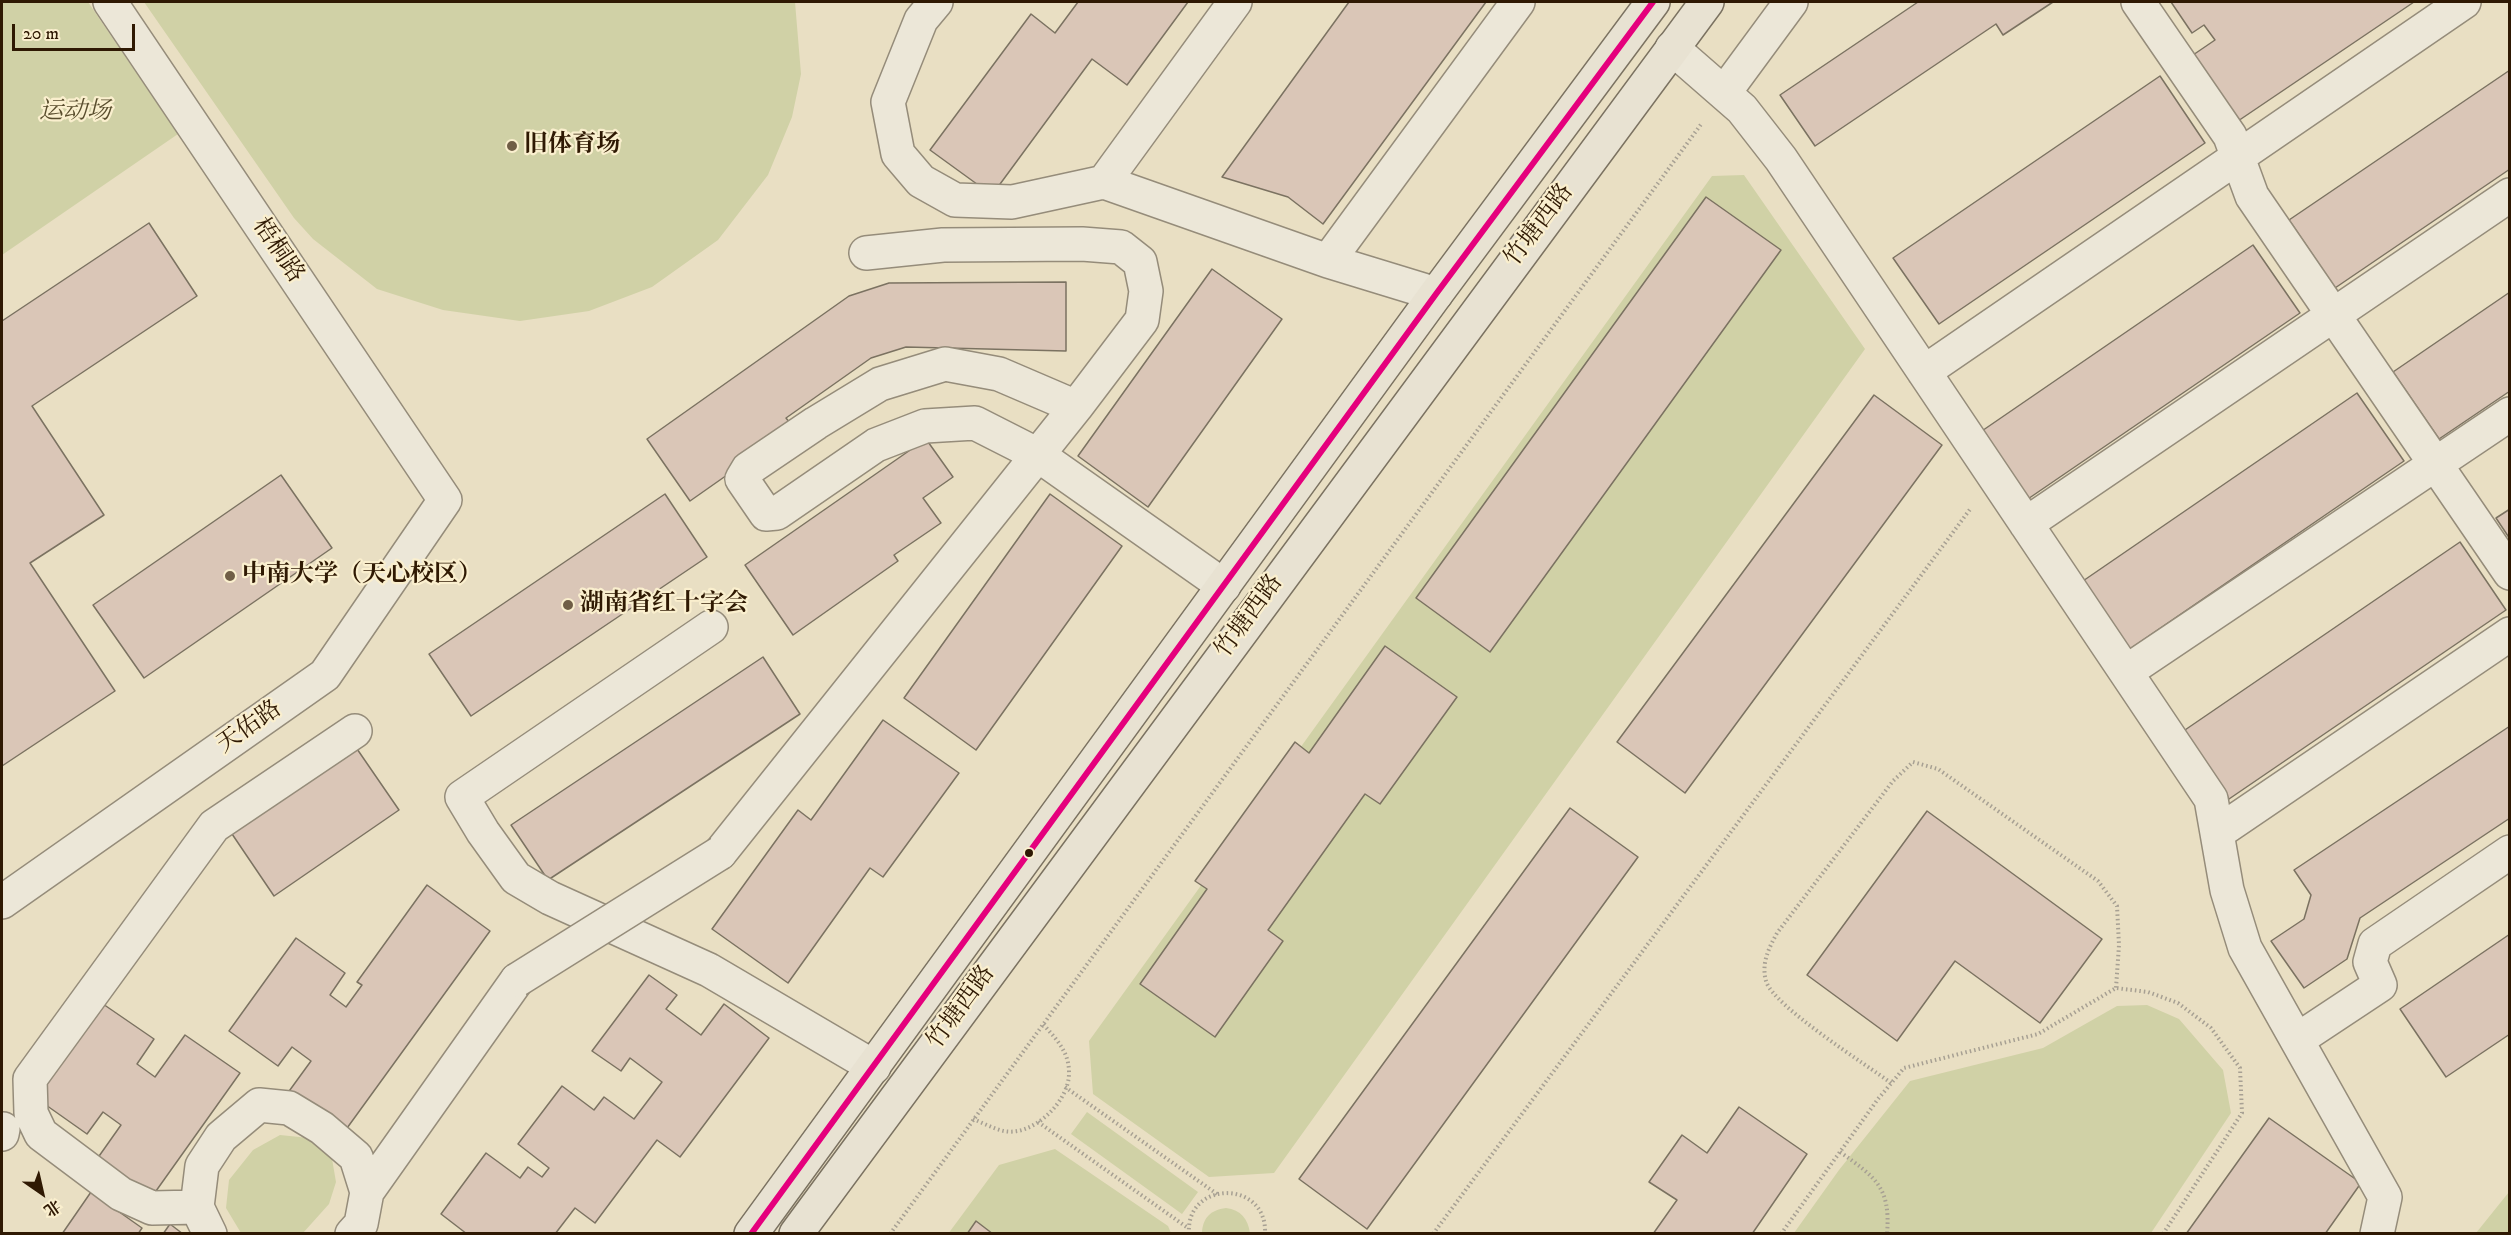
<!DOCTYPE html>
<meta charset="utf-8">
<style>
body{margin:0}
#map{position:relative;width:2511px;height:1235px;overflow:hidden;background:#e9dfc3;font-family:"IM FELL DW Pica","Noto Serif SC",serif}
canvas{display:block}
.frame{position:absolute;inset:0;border:3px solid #2f1903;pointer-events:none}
.north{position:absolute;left:12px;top:1163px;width:60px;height:60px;-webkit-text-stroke:4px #faefce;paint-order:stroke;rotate:146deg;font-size:16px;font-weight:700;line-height:24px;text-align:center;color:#2f1903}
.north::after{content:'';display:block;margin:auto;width:21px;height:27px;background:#2f1903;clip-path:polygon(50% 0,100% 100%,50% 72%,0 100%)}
.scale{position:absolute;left:12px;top:24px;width:123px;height:27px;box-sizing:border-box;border:3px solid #2f1903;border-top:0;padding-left:8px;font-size:18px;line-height:21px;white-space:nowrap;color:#2f1903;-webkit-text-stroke:4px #faefce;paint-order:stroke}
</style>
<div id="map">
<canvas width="2511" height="1235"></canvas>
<div class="frame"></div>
<div class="north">北</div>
<div class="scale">20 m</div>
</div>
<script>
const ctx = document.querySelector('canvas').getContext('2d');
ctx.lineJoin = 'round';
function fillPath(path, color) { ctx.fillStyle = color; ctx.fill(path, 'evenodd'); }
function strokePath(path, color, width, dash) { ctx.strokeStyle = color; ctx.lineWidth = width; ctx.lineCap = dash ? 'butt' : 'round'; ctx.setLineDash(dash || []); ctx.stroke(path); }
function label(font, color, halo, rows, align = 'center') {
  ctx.font = font + ' "IM FELL DW Pica","Noto Serif SC",serif'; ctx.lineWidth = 4.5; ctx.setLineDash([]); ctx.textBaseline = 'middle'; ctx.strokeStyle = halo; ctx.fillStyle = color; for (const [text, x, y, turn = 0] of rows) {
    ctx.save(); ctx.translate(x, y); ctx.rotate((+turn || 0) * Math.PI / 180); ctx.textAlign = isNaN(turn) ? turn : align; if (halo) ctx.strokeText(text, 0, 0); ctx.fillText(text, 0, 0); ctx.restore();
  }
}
fillPath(new Path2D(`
 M2 2H88L178 134 2 255Z
 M144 2H795L801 74 792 117 768 175 718 240 652 287 589 311 520 321 443 310 377 289 313 239 294 218Z
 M1744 175 1865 349 1274 1173 1209 1177 1093 1094 1089 1041 1712 176Z
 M2147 1005 2179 1019 2223 1070 2231 1113 2151 1233H1794L1839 1170 1910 1081 2043 1048 2117 1006Z
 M1087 1112 1198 1192 1182 1214 1071 1134Z
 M280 1135 309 1138 331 1153 336 1182 329 1204 303 1233H241L226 1208 229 1180 253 1150Z
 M1055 1149 1168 1226 1171 1233 948 1234 999 1165Z
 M2509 1192V1233H2476Z
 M1226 1208C1241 1210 1248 1219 1250 1233H1202C1203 1218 1210 1210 1226 1208Z`), '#d0d1a6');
const building = new Path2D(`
 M1078 2H1188L1127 85 1092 59 992 195 930 150 1031 14 1055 33Z
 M1349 2H1486L1323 224 1288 197 1222 177Z
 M1918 2H2053L2003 35 1996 24 1815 146 1780 95Z
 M2171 2H2414L2238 121 2193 55 2215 40 2204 25 2192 33Z
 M2510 70V169L2335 288 2289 220Z
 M2160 76 2205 143 1939 324 1893 258Z
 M1706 197 1781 250 1490 652 1416 598Z
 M149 223 197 296 32 406 104 515 30 563 115 691 2 766V321Z
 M2253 245 2300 313 2022 503 1976 435Z
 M1212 269 1282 319 1148 507 1078 456Z
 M1066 282V351L906 347 871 358 786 418 794 428 690 501 647 439 849 296 889 283Z
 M2510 292V391L2439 439 2393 372Z
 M2357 393 2404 461 2127 651 2080 583Z
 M1874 395 1942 445 1685 793 1617 742Z
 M926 439 953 477 923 498 941 523 894 555 898 561 793 635 745 565Z
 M281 475 332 548 144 678 93 605Z
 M665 494 707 557 471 716 429 654Z
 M1050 494 1122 546 976 750 904 698Z
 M2510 509V539L2496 518Z
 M2460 542 2506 610 2229 799 2182 732Z
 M1385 646 1457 697 1380 804 1365 794 1268 930 1283 941 1215 1037 1140 984 1207 889 1195 881 1295 742 1309 753Z
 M763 657 800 714 548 880 511 825Z
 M883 720 959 773 883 877 870 868 788 983 712 929 798 810 811 820Z
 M2510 726V818L2360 918 2347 959 2304 988 2271 941 2304 919 2311 895 2294 870Z
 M355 746 399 810 274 896 230 831Z
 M1570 808 1638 857 1367 1229 1299 1179Z
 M1927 811 2102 939 2040 1023 1955 961 1897 1041 1807 975Z
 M427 885 490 931 342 1135 287 1094 311 1061 292 1047 278 1066 229 1031 296 938 345 973 330 995 346 1007 362 985 357 982Z
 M2510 934V1034L2446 1077 2400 1009Z
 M649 975 677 995 666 1009 701 1035 724 1004 769 1038 680 1157 657 1140 595 1223 575 1208 555 1234H467L441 1214 486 1153 520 1178 528 1167 542 1177 549 1168 518 1144 562 1086 594 1110 604 1097 634 1119 662 1082 630 1058 621 1071 592 1051Z
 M103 1004 154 1039 137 1064 155 1077 185 1035 240 1073 151 1198 97 1159 121 1125 103 1112 87 1134 36 1098Z
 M1739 1107 1807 1154 1752 1234H1653L1677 1200 1649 1182 1682 1135 1707 1153Z
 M2269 1118 2361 1183 2325 1234H2186Z
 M91 1192 142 1228 138 1234H62Z
 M976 1221 993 1234H967Z
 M170 1224 183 1234H163Z`);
fillPath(building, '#dac6b7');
strokePath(building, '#7b7261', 1.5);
const minor = new Path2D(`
 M936 2 921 20 888 102 898 154 921 181 955 200 1012 202 1104 182 1328 261 1436 294
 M2138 2 2230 136 2252 196 2510 573
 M1672 48 1742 109 1781 159 2211 799 2227 890 2245 948 2385 1197 2377 1234
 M1724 93 1791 2
 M1104 182 1235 2
 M1328 261 1518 2
 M1924 372 2464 2
 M1076 407 999 374 945 364 880 384 816 423 748 469 742 479 766 514 777 513 876 445 925 426 975 423 1038 455 1224 586
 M2026 524 2510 195
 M711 627 462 797 483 832 516 878 550 898 709 970 874 1067
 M2126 672 2510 414
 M2217 833 2510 634
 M720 853 1076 407 1142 320 1146 291 1140 262 1121 247 1082 244 943 245 866 253
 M2 902 325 675 445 500 110 2
 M2297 1040 2380 985 2370 962 2375 944 2510 852
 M2 1134 3 1129
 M367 1192 517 980
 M197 1207 152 1208 121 1194 41 1134 31 1113 30 1079 214 826 355 731
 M210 1234 197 1207 202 1166 221 1137 259 1105 289 1108 322 1128 356 1157 367 1192 361 1224 352 1234`);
const major = new Path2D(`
 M751 1234 1436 294 1653 2
 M796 1234 1707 2`);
strokePath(minor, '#958c7a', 36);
strokePath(major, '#7b7261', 36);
strokePath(new Path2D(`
 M1891 1083C1867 1065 1773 1006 1766 981 1761 963 1769 948 1777 933L1893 781 1913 762 1938 769 2098 881 2117 906 2119 945 2116 988
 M1065 1087 1217 1194
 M973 1119C983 1123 994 1129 1004 1131 1033 1137 1070 1101 1069 1072 1069 1051 1055 1038 1043 1024
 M1038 1122 1188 1228
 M1840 1152C1875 1177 1891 1187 1887 1234
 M890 1234 1702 123
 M1189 1234C1185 1180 1268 1179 1265 1234
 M1433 1234 1971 508
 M1781 1234 1878 1099 1904 1068 2038 1034 2116 988 2148 992 2178 1003 2211 1028 2240 1068 2242 1113 2163 1234`), '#a7a093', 4, [1.5, 3]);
strokePath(minor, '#ece7d8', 33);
strokePath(major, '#e8e2d2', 33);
const minorBridge = new Path2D(`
 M517 980 720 853`);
strokePath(minorBridge, '#958c7a', 36, []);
strokePath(minorBridge, '#ece7d8', 33);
strokePath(new Path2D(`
 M751 1234 1436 294 1653 2`), '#e5007d', 6);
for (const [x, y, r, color] of [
 [512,146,6,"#705e46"],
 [230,576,6,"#705e46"],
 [568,605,6,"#705e46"],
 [1029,853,5,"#2f1903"]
]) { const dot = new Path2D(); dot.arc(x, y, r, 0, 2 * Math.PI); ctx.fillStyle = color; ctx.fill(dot); strokePath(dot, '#faefce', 2); }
label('italic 24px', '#594d2d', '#faefce', [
 ["运动场",75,113]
]);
label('bold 24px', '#2f1903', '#faefce', [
 ["旧体育场",524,146],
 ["中南大学（天心校区）",242,576],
 ["湖南省红十字会",580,605]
], 'left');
label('24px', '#2f1903', '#faefce', [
 ["竹塘西路",1540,226,-53],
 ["梧桐路",277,251,56],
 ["竹塘西路",1250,617,-54],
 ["天佑路",250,728,-35],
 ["竹塘西路",962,1008,-54]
]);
</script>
